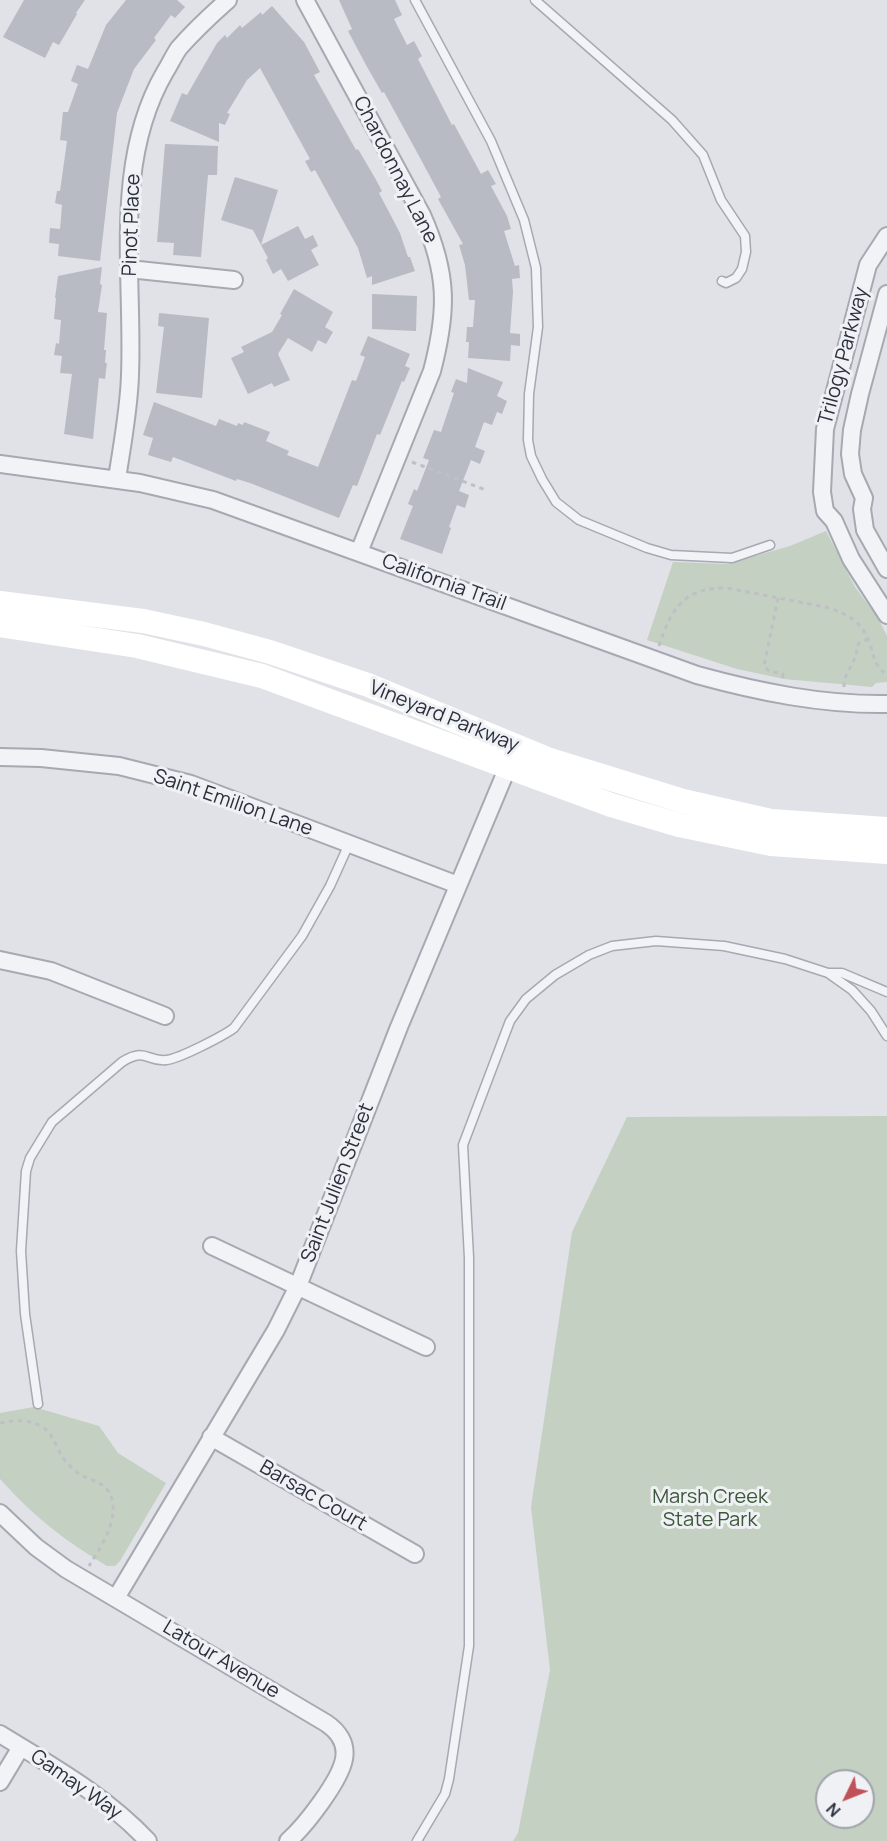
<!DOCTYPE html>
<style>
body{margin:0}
#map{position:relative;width:887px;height:1841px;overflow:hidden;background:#e0e2e7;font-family:Manrope,sans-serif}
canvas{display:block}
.north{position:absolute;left:815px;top:1769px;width:60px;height:60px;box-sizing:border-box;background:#eff1f5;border:2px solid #a0a4ab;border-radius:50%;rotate:227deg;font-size:16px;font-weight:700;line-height:24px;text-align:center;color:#2a303d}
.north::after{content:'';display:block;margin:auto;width:21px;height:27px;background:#c05159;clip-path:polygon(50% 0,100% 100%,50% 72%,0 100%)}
</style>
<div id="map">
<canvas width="887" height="1841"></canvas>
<div class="north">N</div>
</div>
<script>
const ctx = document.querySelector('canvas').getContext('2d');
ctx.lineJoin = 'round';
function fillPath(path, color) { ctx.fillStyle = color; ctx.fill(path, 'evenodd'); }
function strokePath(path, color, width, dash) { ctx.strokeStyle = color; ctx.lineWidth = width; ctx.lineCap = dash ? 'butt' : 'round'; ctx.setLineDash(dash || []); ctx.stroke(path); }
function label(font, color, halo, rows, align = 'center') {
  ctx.font = font + ' Manrope,sans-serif'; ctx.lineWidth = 6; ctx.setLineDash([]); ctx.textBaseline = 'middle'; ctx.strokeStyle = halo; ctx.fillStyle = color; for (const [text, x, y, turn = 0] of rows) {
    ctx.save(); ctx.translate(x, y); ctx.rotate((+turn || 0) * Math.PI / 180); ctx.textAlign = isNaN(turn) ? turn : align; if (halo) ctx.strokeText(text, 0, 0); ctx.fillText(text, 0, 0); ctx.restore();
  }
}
fillPath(new Path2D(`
 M826 531 855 587 878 618 887 636V682L876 683 872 687 784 679 737 669 647 640 673 562 727 564 790 546Z
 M887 1116V1841H513L518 1833 550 1670 531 1507 572 1232 627 1117ZM827 1781H863V1817H827Z
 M34 1407 99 1426 118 1453 166 1483 120 1561 115 1566H107C63 1539 35 1518 0 1479V1413Z`), '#c4d0c2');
fillPath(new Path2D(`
 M24 0H85L76 13 77 14 59 45 53 42 45 58 3 37Z
 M126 0H177L185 7 175 18 171 15 154 38 156 40 134 69 117 113 100 261 58 256 59 244 49 243 50 228 60 229 62 205 55 203 57 191H60L67 141 60 140 63 112H68L78 84 71 81 77 65 88 69 106 25Z
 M339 0H395L402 15 394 19 407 45 414 41 422 56 418 59 452 125 454 124 481 174 488 170 496 184 491 186 507 216 511 229 504 231 515 266 519 265 520 278 512 279 513 292 510 333 520 334V346L511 345 510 361 468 358 469 342H466L467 327H473L475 300H469L465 265 459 245 463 244 438 199 441 197 419 156 384 92 382 93 366 65 348 31 352 29Z
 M272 6 304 42 320 72 314 75 356 150 358 149 375 178 382 191 379 193 400 233 408 257H410L415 271 372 285V276L367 278 358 248 315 170 311 172 305 161 310 159 260 68 247 80 227 113 230 114 225 125 219 123V142L170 121 182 93 187 95 217 43 225 35 227 38 240 25 242 28 261 12 262 15Z
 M165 144 218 146 217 175H208L201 257 173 255 174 243 157 242Z
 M235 177 278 190 261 245 253 230 221 220Z
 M298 226 305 239 313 235 318 246 311 250 319 265 288 281 281 269 273 274 266 260 268 258 261 245Z
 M102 267 100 284 102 285 98 312 107 313 104 350H106L105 363H107L105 379 99 378 93 439 64 434 72 374 60 373 62 356 54 355 56 343 59 344 61 320 54 319 56 298H55L58 276Z
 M294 289 333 312 325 327 333 332 326 344 318 340 312 352 288 338 278 354 290 380 274 387 272 383 248 394 231 358 244 352 241 347 272 332 282 315 280 314Z
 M372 294 417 296 416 331 372 329Z
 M159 313 209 318 202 398 156 393 164 327 158 326Z
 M368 336 410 354 405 366 410 368 404 382 402 381 380 435 377 434 357 486 353 485 339 518 250 483 237 479 236 481 173 457 171 462 148 455 153 438 143 435 154 402 216 426 219 419 237 426 238 423 243 425 244 422 270 432 266 441 289 451 287 455 318 467 352 380 356 381 365 357 360 355Z
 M468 368 503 382 497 396 507 401 502 414 497 412 492 425 484 422 475 447 485 451 480 464 471 460 459 491 469 495 465 508 457 505 449 527 451 528 442 554 400 539 413 506 408 504 414 489 417 491 429 460 423 458 434 430 441 432 454 393 451 392 456 379 467 383Z`), '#b8bbc4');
const lane = new Path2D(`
 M415 0 491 141 524 220 536 268 538 327 529 394 528 440 531 456 542 479 556 502 579 520 647 548 671 555 732 558 770 545
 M535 0 672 120 703 155 721 200 745 236 746 252 742 269 736 278 726 283 722 281
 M829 973H842L887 992
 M38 1404 25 1314 21 1251 26 1171 30 1158 52 1122 122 1062C146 1047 147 1062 166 1060 179 1059 223 1036 234 1028L302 936 330 886 349 844
 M417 1841 445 1794 449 1779 469 1646V1258L463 1145 510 1021 526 999 555 975 589 955 612 946 656 941 724 946 785 959 828 973 852 990 871 1011 887 1036`);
const street = new Path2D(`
 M305 0 422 215C448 273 448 310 432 371L359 552
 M887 236 868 265 825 429 822 492 825 511 834 521 851 559 887 615
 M129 269 234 280
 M887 294 860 394 852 430 850 454 853 474 864 498 862 509 865 530 887 569
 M0 464 140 483 213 500 697 675C759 692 822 705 887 704
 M117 479C122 445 129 410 130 375 134 275 112 163 165 72 170 64 174 55 179 48 194 31 211 15 228 0
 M0 757 41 758 119 766 191 784 458 885
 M0 960 51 971 165 1016
 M212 1246 426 1347
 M211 1437 415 1554
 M0 1513 36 1547 66 1569 326 1723C338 1731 347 1743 344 1759 340 1781 305 1826 288 1841
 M116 1598 276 1330 298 1286 399 1027 512 757
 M0 1734C52 1766 106 1796 148 1841
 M0 1782 21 1747`);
strokePath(lane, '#a6a9b1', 11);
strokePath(street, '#a6a9b1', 20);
strokePath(new Path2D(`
 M412 462 486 490
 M778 598 764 666 769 671 783 674 782 680
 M659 646C671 609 684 587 727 588L830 608C846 614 860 621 867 637 875 653 871 663 887 675
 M844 687V680L857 654 856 647 860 642 868 639
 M0 1423C14 1420 27 1419 41 1426 53 1433 55 1445 62 1456 65 1462 73 1469 78 1473 93 1483 111 1481 113 1506 115 1526 99 1550 89 1566`), '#bec0c6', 3, [4.5, 4.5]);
strokePath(lane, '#f2f3f6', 8);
strokePath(street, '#f2f3f6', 16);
strokePath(new Path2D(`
 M0 603 143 621 204 634 270 652 368 685 550 760 683 801 771 821 887 829
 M0 625 137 646 262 676 611 805 679 825 771 844 887 852`), '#fff', 24);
label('20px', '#2a303d', '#eff1f5', [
 ["Chardonnay Lane",395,170,63],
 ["Pinot Place",132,225,-88],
 ["Trilogy Parkway",844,356,-75],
 ["California Trail",444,583,20],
 ["Vineyard Parkway",444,717,22],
 ["Saint Emilion Lane",233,803,19],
 ["Saint Julien Street",338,1183,-69],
 ["Barsac Court",313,1496,30],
 ["Latour Avenue",221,1660,31],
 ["Gamay Way",76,1785,35]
]);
label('20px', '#3c5739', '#eff1f5', [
 ["Marsh Creek",710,1497],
 ["State Park",710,1520]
]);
</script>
